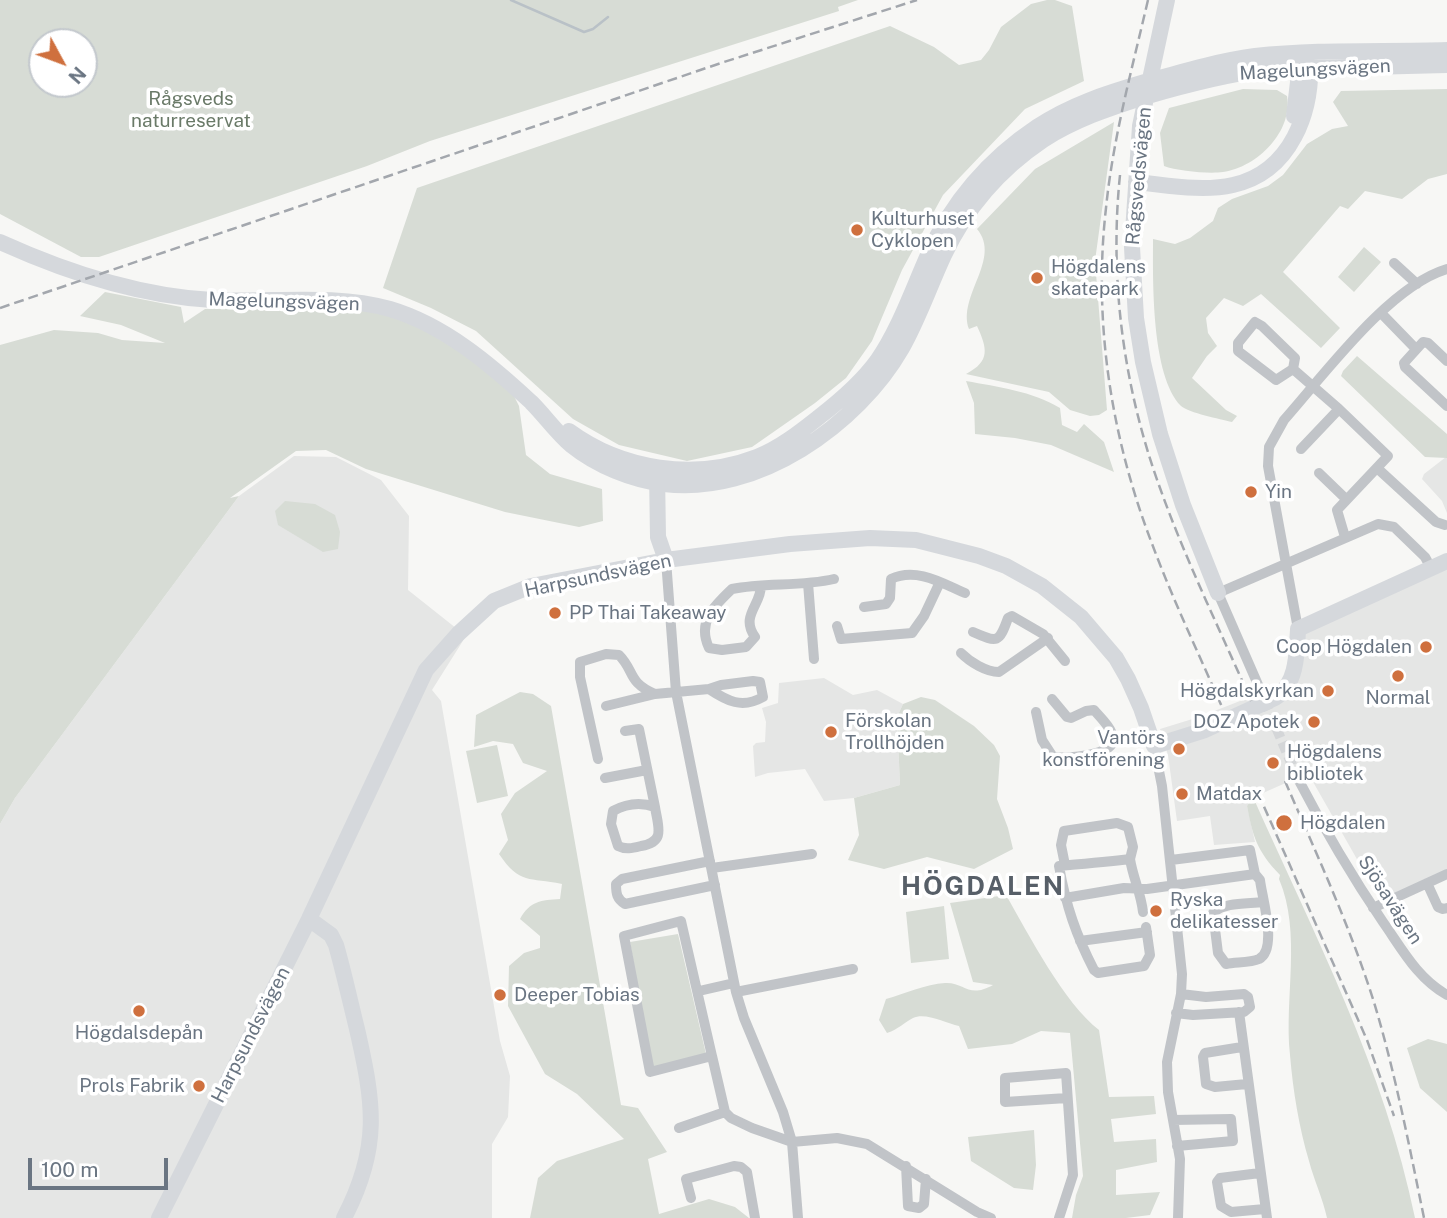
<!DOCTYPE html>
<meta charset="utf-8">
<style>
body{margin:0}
#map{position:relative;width:1447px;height:1218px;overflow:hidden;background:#f7f7f5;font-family:"Public Sans",sans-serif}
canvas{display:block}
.north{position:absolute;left:28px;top:28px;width:70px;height:70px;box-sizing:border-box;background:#fff;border:2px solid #c3c8cd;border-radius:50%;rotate:131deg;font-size:19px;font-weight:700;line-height:28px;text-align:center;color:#6a7582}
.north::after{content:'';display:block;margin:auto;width:24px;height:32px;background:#cf703e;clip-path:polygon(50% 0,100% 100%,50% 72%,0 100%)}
.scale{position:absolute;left:28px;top:1158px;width:140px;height:32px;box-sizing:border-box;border:4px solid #6a7582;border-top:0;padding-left:9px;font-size:21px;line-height:24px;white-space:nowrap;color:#6a7582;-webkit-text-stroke:5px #fff;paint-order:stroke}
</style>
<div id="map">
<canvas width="1447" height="1218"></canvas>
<div class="north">N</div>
<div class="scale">100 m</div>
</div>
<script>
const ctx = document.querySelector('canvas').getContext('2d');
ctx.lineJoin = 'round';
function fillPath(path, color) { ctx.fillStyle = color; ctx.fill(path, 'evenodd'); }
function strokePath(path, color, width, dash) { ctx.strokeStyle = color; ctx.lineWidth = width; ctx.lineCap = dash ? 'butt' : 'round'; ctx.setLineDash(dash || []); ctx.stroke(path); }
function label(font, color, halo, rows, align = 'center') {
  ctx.font = font + ' "Public Sans",sans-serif'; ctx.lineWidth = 7; ctx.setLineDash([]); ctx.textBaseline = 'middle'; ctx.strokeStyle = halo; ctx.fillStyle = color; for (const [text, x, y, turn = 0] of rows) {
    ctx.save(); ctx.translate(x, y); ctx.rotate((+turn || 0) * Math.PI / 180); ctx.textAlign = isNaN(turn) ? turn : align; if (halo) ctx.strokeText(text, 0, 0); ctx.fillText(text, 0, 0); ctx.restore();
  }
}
fillPath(new Path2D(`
 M294 456 336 457 381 480 409 516 408 590 466 636 432 690 441 701 500 1041 510 1076 508 1117 492 1144V1218H0V824L15 798 239 496Z
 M1446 457 1447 458V513L1442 501 1422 479 1424 474Z
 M1447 555V877L1383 905 1308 773 1254 797 1247 806 1255 842 1214 845 1210 816 1177 821 1168 755 1160 729 1199 717 1281 685 1285 676 1289 652 1290 629Z
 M824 678 853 695 877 690 903 704 897 717 900 785 854 798 824 801 805 769 768 773 755 777 753 746 756 743 765 742 766 722 762 708 778 703 779 683Z`), '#e5e6e5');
fillPath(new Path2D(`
 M0 0H858L838 7 839 11 430 141 367 166 99 257H81L0 214ZM84 42V84H42V42Z
 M1047 0H1055L1072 6 1084 81 1025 109 943 195 902 270 872 341 846 378 815 403 752 447 687 461 619 445 573 419 476 331 431 308 383 288 417 188 890 26 934 47 959 65 981 60 989 50 1001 27 1031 4Z
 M1243 89 1277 90 1287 96C1293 131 1258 167 1223 172 1209 174 1177 171 1164 166L1160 133 1169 108Z
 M1447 89V174L1428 179 1402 199 1365 191 1348 209 1340 206 1283 272 1340 328 1321 348 1261 294 1243 306 1224 298 1206 318 1208 333 1217 346 1207 356 1192 378 1226 410 1237 416 1232 422C1220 419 1189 413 1181 406 1151 375 1153 281 1153 239L1175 244 1190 238 1213 221 1218 208 1232 199 1268 186 1283 175 1307 144 1332 129 1348 126 1333 102 1341 91Z
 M1114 122 1095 261 1107 410 1099 415 1090 416 1070 410 1049 392 966 374C991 361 987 348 977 326L969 329C957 296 1002 259 977 229L1035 169Z
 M1364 247 1381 262 1354 292 1338 277Z
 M105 292 181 307 184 323 205 309 334 305 375 311 414 324 482 365 509 386 519 406 526 455 550 474 602 489 603 521 579 527 505 512 366 469 326 450 296 451 230 498 239 496 15 798 0 824V345L54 330 98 333 122 340 165 343 121 325 80 316Z
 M1357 356 1447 434V458L1425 457 1341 376 1343 371Z
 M966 381C998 387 1032 391 1060 408L1062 425 1077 432 1084 424 1104 442 1114 472 1051 445 1015 438 975 434 974 403Z
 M285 501 315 504 335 515 340 532 338 549 323 552 278 525 275 511Z
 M520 692 533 694 551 706 621 1105 638 1108 667 1152 648 1159 659 1214 709 1199 735 1207 749 1218H530L538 1178 557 1161 624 1139 577 1094 545 1074 508 1006 509 966 524 953 540 948V936L520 919C530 901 541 900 560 899L562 884C529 877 520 885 499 854L508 840 501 814 515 793 547 771 523 763 513 744 493 741 474 747 476 715Z
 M921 697 935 700 974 726 994 745 1000 756 997 799 1008 828 1013 849 974 869 927 857 884 869 848 860 859 835 854 798 900 785 897 717 903 704Z
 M497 745 508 796 477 803 466 751Z
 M1253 797C1314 934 1385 1070 1415 1218H1327C1323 1199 1314 1180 1309 1161 1299 1127 1293 1091 1290 1055 1284 998 1302 933 1279 879L1280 875C1257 851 1253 837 1247 806Z
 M1006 895C1029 935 1064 1003 1099 1030L1109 1097 1154 1096 1156 1114 1111 1119 1114 1142 1156 1139 1157 1162 1116 1170V1195L1160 1192 1150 1215 1126 1218H1072L1076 1195 1083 1176 1070 1033 1041 1031 1012 1044 968 1049 959 1026C946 1023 925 1012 913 1018 903 1023 899 1029 887 1033L879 1020 886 999C904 994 926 984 945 983 965 982 968 999 993 985L973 982 950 903Z
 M944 906 949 959 911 963 906 912Z
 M678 934 706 1054 652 1069 630 942Z
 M1428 1039 1447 1044V1112L1420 1088 1407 1048Z
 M1034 1130 1036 1165 1033 1190 1014 1188 971 1161 968 1137Z`), '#d7dcd5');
strokePath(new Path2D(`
 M511 0 584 32 593 29 608 17`), '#b9c1c7', 2.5);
strokePath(new Path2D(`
 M1259 687 1297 777`), '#d4d6d8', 10, [10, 5]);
strokePath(new Path2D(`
 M1394 263 1417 284
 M1381 313 1415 348
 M1447 361 1428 343 1423 342 1404 363 1405 367 1447 406
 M1293 369 1276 380 1238 351V343L1255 322 1262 326 1295 358 1293 369 1339 409 1388 456 1337 510 1345 537
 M1301 449 1339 409
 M1377 468 1436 522 1445 525
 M1319 473 1346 499
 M666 560 676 692 736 992 744 1018 783 1112 792 1142 798 1218
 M808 583 814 659
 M761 586C761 605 740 616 755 637L746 647 722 650 709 648C697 622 713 607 732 589 765 582 800 587 834 579
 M864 607 886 604 890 598 891 579C916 567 942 583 965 593
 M837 626 841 639 912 633 924 616 940 582
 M1298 629 1268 466 1269 447 1284 420C1324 375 1389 286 1447 269
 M973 632C998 643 999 643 1008 618L1012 616 1043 634 1065 661
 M961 653C970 662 986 672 999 672L1048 638
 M1259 687 1218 593 1378 524 1394 527 1425 557 1431 568
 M606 706 655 694 709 689 721 685 753 681 760 682 763 697C742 709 727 701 709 689
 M1036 712 1042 740 1053 757C1065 759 1116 756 1113 738 1112 728 1100 717 1094 710L1086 711 1071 718 1067 717 1052 699
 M625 731 639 729 655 807C641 802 626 804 613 811L611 824 618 846C626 850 633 848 641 846 666 842 658 827 655 807
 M1154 746 1162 786 1182 974 1181 994 1167 1062 1168 1092 1180 1159 1178 1218
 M598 759 580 677V662L606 654 619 655C635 671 627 682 655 694
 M1297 777C1323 827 1351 875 1383 922 1402 949 1417 978 1447 995
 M605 778 647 770
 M1130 859C1133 878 1141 893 1143 912
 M710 861 622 879 616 884C616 894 617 899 625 904L715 885
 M1065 865 1061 845 1064 831 1117 823 1128 827 1133 847 1130 859C1106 862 1082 864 1059 866 1066 906 1076 935 1094 970L1098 973 1144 966 1150 955 1146 927
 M712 868 812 854
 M1255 874 1260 880C1262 898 1278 949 1259 959 1250 963 1236 962 1226 964L1218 953 1213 913C1224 902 1248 904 1263 902
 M1427 883 1438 907 1443 909 1447 908
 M1065 898 1124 888 1147 889 1255 874 1250 850 1171 860
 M1373 908 1447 874
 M681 921 712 1056 650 1072 624 936Z
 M1080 941 1147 932
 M699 991 734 983
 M736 992 853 969
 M1239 1012 1267 1218
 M1176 1013 1193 1015 1244 1012 1250 1007 1248 997 1244 994 1206 997 1181 994
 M1242 1047 1205 1053 1203 1057 1206 1084 1215 1087 1247 1084
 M712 1056 725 1112
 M1173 1120 1231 1119 1233 1141 1177 1146
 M679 1128 725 1112 731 1118 752 1128 792 1142 837 1138 867 1144 977 1212 991 1218
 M906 1166 908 1206 919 1208 924 1204 926 1179
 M1260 1173 1220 1178 1217 1182 1221 1206 1231 1212 1265 1209
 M691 1198 686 1179 734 1166 741 1167 747 1172 755 1218
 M1059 1218 1073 1175 1066 1073 1005 1078V1102L1067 1098`), '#c1c4c8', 10);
strokePath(new Path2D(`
 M1167 0 1140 126 1132 247 1136 318 1143 362 1160 434 1183 505 1218 593
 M1294 116 1298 82 1297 59
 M1136 182C1167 185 1202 192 1233 185 1291 172 1313 112 1310 58
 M0 242C66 272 139 296 212 300 270 303 333 293 390 309 444 325 490 364 531 402 545 416 556 432 571 445 597 466 632 480 664 484 757 496 858 425 902 348 919 318 930 285 944 255 966 208 1000 169 1043 140 1074 120 1109 108 1144 97 1185 85 1226 74 1269 69 1288 67 1308 68 1328 68 1368 67 1407 66 1447 65
 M569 431C622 470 695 481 757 457 780 448 800 432 819 417 841 400 861 383 877 361 899 329 912 291 928 255 952 202 989 159 1037 127 1070 105 1107 93 1145 82 1181 72 1218 61 1255 56 1318 49 1383 52 1447 50
 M657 473 658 537 666 560
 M309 919 331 935 336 945C344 973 350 1001 357 1029 374 1104 381 1147 344 1218
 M159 1218 309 919 426 670 458 634 494 601 531 586 666 560 790 544 870 538 916 540 979 556 1006 566 1042 586 1081 617 1116 658 1128 679 1141 708 1154 746 1205 730 1275 698C1297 684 1297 654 1298 629L1447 561`), '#d5d8dc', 16);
strokePath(new Path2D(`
 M1148 0C1132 69 1113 138 1106 208 1093 321 1111 436 1151 541 1172 598 1198 652 1222 707
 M1120 175C1109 281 1124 389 1160 488 1186 561 1221 632 1252 703
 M0 308 721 63 917 0
 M1285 781C1316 853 1349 924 1373 999 1395 1071 1409 1145 1424 1218
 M1258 793 1367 1040 1394 1116`), '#a3a7ad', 2.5, [10, 5]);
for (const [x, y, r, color] of [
 [857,230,7,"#cf703e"],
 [1037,278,7,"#cf703e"],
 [1251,492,7,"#cf703e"],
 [555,613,7,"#cf703e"],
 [1426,647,7,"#cf703e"],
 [1398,676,7,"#cf703e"],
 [1328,691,7,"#cf703e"],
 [1314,722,7,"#cf703e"],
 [831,732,7,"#cf703e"],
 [1179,749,7,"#cf703e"],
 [1273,763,7,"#cf703e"],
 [1182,794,7,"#cf703e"],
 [1284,823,9,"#cf703e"],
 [1156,911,7,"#cf703e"],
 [500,995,7,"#cf703e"],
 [139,1011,7,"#cf703e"],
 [199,1086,7,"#cf703e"]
]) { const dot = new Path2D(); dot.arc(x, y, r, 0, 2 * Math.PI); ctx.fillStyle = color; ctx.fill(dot); strokePath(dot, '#fff', 2.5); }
label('19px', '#6a7582', '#fff', [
 ["Magelungsvägen",1315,70,-3],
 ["Rågsvedsvägen",1139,176,-85],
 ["Magelungsvägen",284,302,2],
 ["Harpsundsvägen",598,576,-12],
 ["Sjösavägen",1390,900,57],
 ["Harpsundsvägen",251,1035,-63]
]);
label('19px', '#6a7a68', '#fff', [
 ["Rågsveds",191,99],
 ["naturreservat",191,121]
]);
label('19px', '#6a7582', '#fff', [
 ["Kulturhuset",871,219],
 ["Cyklopen",871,241],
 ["Högdalens",1051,267],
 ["skatepark",1051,289],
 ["Yin",1265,492],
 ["PP Thai Takeaway",569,613],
 ["Coop Högdalen",1412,647,"right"],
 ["Högdalskyrkan",1314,691,"right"],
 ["Normal",1398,698,"center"],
 ["Förskolan",845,721],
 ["Trollhöjden",845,743],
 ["DOZ Apotek",1300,722,"right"],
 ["Vantörs",1165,738,"right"],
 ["konstförening",1165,760,"right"],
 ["Högdalens",1287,752],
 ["bibliotek",1287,774],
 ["Matdax",1196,794],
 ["Högdalen",1300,823],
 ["Ryska",1170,900],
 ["delikatesser",1170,922],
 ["Deeper Tobias",514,995],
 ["Högdalsdepån",139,1033,"center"],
 ["Prols Fabrik",185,1086,"right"]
], 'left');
ctx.letterSpacing = '2px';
label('bold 26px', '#575f68', '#fff', [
 ["HÖGDALEN",983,887]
]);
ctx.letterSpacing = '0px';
</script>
